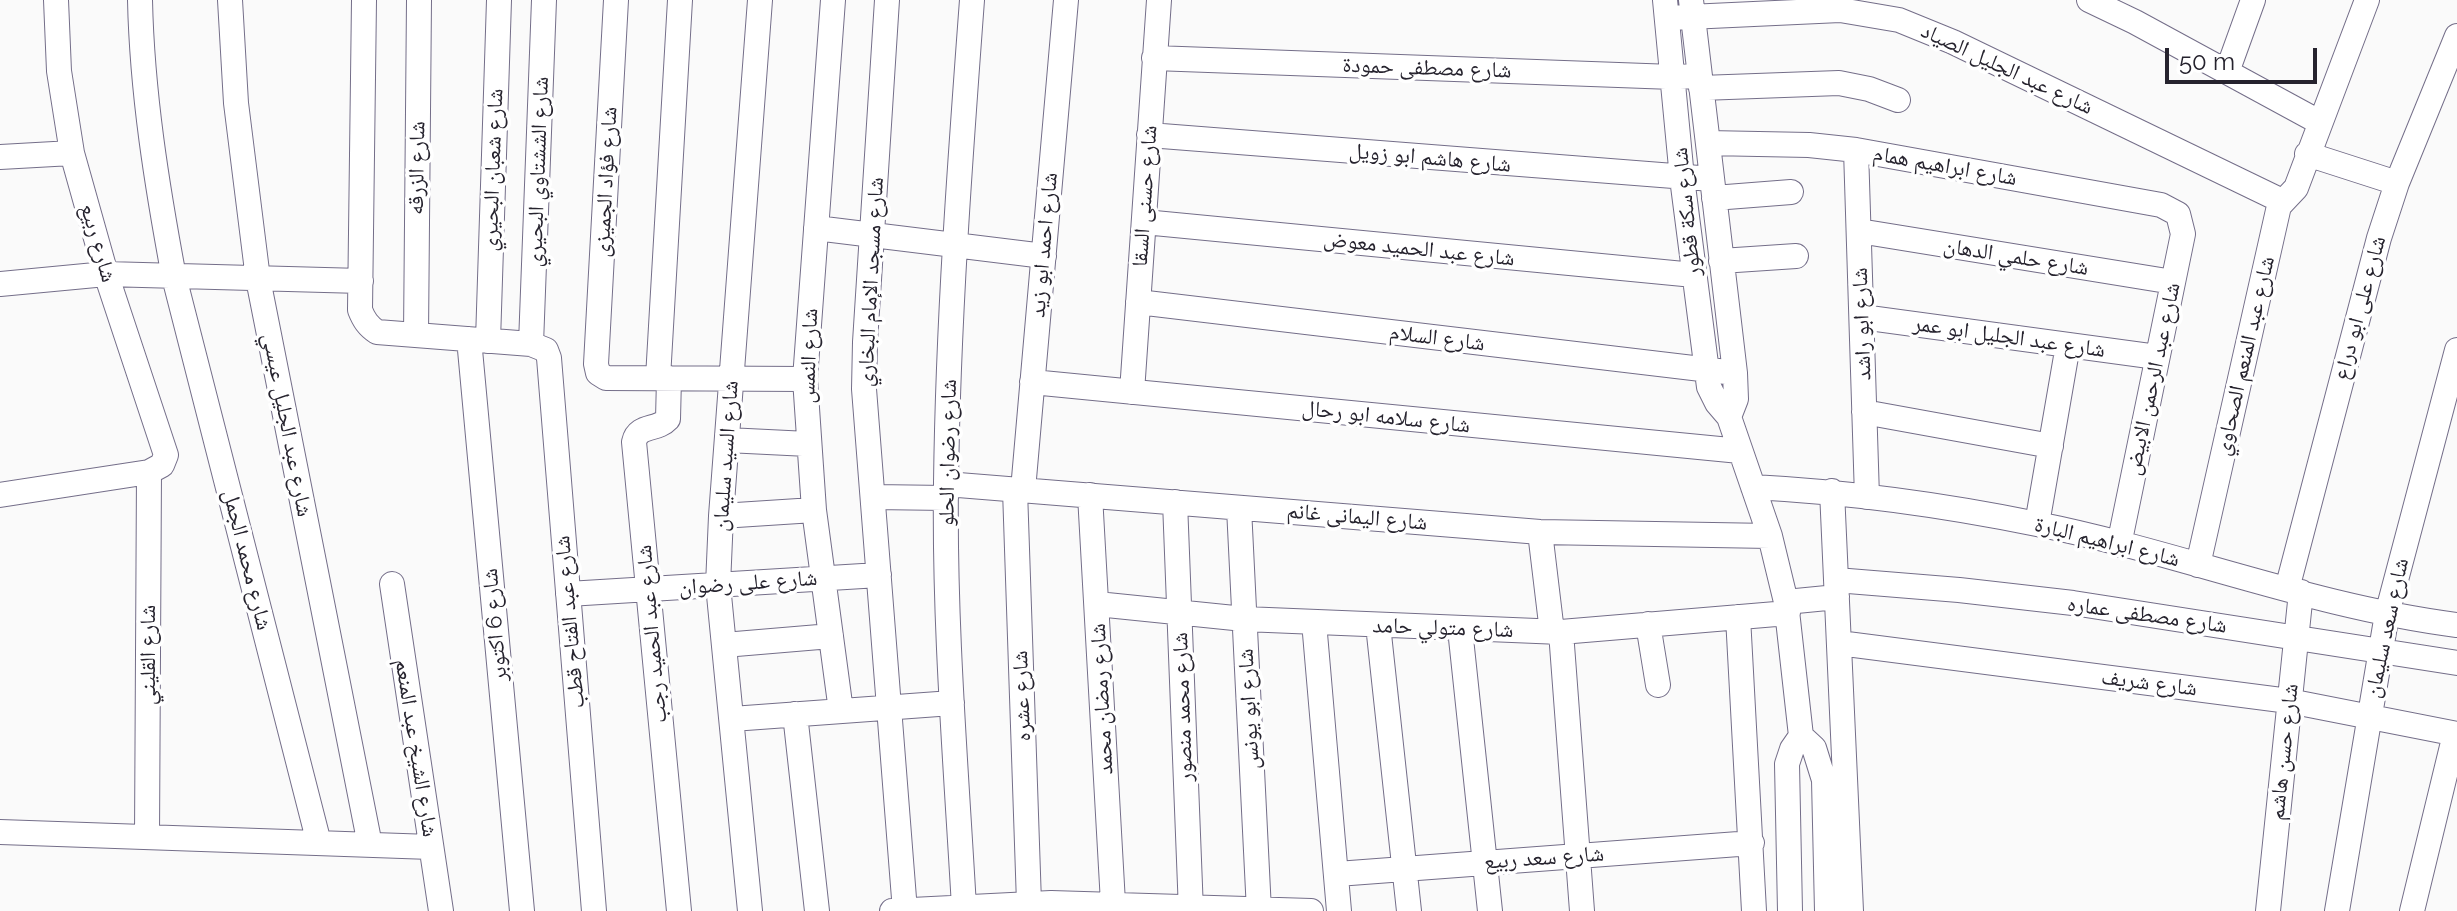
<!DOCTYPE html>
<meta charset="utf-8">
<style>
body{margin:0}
#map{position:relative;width:2457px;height:911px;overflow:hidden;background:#fafafa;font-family:Raleway,sans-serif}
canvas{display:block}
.scale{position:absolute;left:2165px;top:48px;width:152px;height:36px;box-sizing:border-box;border:4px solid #26232e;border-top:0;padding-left:10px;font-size:24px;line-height:28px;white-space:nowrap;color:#26232e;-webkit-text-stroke:6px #fff;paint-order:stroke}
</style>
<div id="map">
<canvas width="2457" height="911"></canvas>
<div class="scale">50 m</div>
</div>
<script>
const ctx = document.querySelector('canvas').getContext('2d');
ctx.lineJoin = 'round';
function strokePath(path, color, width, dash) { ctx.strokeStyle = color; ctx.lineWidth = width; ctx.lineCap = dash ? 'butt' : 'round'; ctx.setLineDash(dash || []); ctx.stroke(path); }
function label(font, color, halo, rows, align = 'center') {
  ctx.font = font + ' Raleway,"Noto Naskh Arabic",sans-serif'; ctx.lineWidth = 7; ctx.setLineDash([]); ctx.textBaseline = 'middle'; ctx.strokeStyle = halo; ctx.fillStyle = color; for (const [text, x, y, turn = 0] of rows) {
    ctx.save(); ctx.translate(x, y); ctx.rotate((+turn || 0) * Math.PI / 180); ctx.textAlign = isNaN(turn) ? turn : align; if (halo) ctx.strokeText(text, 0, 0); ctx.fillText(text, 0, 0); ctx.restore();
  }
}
const minor = new Path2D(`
 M140 0C142 93 157 186 174 277L319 843
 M230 0 236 103 258 279 370 845
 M364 0 360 310C364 320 368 326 377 332L531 344 546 350 549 358 594 911
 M616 0 596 364 598 373 606 378 805 379
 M833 0 805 379 814 510 841 711
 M887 0 865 342 864 389 905 911
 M1665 0 1682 178 1709 387 1717 403 1729 417 1770 536 1786 602 1801 736 1792 749 1787 764 1790 911
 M1691 0 1735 373 1736 399 1729 417
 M2089 0 2135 22 2319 122
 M1667 18 1840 10 1899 20 1953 42 2282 201
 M1154 58 1673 77 1700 76
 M2227 72 2253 0
 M1701 88 1839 83 1869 89 1898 100
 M1149 135 1712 179
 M1708 143 1809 145 1856 150 2161 205 2178 214 2183 234 2119 545
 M1856 150 1867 497
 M2307 154 2397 183
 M0 157 72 153
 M1714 198 1791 192
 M1144 222 1694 275
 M816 228 1044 256
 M1859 231 2173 282
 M1721 261 1796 256
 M0 284 106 274 361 281
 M1138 302 1735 373
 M1862 317 2157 357
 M416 335 419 0
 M469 339 522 911
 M488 341 499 0
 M531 344 544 0
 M658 378 680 0
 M669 378 668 419C657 431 638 424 634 442L679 911
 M1032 382 1740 451
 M1132 392 1159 0
 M1864 412 2051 446
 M727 440 808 444
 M946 484 1540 532 1770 536
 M1753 487C1848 492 1944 505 2037 524 2178 552 2314 607 2457 625
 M1015 490 1029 903
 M1023 490 1066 0
 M1832 491 1851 911
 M0 495 149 472 162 465 166 455 106 274 72 153 59 71 56 0
 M1090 495 1113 903
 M874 497 946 498
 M1175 502 1191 911
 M1239 508 1259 911
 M721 516 814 510
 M2037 524 2068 345
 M1540 532 1552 632
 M2198 565 2279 206 2296 188 2367 0
 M1836 580 1959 590 2073 603 2457 663
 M392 584 441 911
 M2287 589 2379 238 2397 183 2457 36
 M568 594 879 575
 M1786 602 1837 597
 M1097 604 1244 619 1561 632 1788 613
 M1738 617 1754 911
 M1314 622 1339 911
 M1648 624 1658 685
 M1378 625 1409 911
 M1460 629 1490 911
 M1561 632 1582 911
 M1839 643 2289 701 2457 734
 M724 645 831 636
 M795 714 817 911
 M732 719 952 703
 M1801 736 1814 748 1824 780 1827 911
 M0 832 431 847
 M147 837 149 472
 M1337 874 1752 843
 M964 907C956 766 944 624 946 483 948 322 960 161 972 0
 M750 911 718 585 721 516 760 0
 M892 911 1051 903 1311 911
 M2268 911 2301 592
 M2337 911 2387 614 2457 350
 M2412 911 2455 734`);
strokePath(minor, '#746e89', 26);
strokePath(minor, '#fff', 24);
label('22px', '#26232e', '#fff', [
 ["شارع مصطفى حمودة",1427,68,2],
 ["شارع عبد الجليل الصياد",2007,69,25],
 ["شارع هاشم ابو زويل",1430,158,5],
 ["شارع ابراهيم همام",1945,166,10],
 ["شارع الزرقه",417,168,-89],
 ["شارع شعبان البحيري",493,170,-88],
 ["شارع الششتاوي البحيري",538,172,-88],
 ["شارع فؤاد الجميزى",606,182,-87],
 ["شارع حسنى السقا",1145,196,-86],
 ["شارع سكة قطور",1687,212,-96],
 ["شارع ربيع",98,243,74],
 ["شارع احمد ابو زيد",1044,245,-85],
 ["شارع عبد الحميد معوض",1419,249,6],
 ["شارع حلمي الدهان",2016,257,9],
 ["شارع مسجد الإمام البخاري",871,282,-87],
 ["شارع على ابو دراع",2360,308,-75],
 ["شارع ابو راشد",1862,324,-92],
 ["شارع عبد الجليل ابو عمر",2009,337,8],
 ["شارع السلام",1437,338,7],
 ["شارع النمس",809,356,-88],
 ["شارع عبد المنعم الصحاوي",2245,356,-77],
 ["شارع عبد الرحمن الابيض",2153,379,-78],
 ["شارع سلامه ابو رحال",1386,417,6],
 ["شارع عبد الجليل عيسي",287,425,79],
 ["شارع رضوان الحلو",948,453,-89],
 ["شارع السيد سليمان",726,456,-86],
 ["شارع اليمانى غانم",1357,517,5],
 ["شارع ابراهيم البارة",2107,542,14],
 ["شارع محمد الجمل",247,560,76],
 ["شارع على رضوان",748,583,-4],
 ["شارع مصطفى عماره",2147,615,8],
 ["شارع عبد الفتاح قطب",570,622,-95],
 ["شارع 6 اكتوبر",495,625,-95],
 ["شارع متولي حامد",1443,628,2],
 ["شارع سعد سليمان",2387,628,-78],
 ["شارع عبد الحميد رجب",652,634,-95],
 ["شارع القليني",148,655,-90],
 ["شارع شريف",2149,683,7],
 ["شارع عشره",1022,696,-92],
 ["شارع رمضان محمد",1102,699,-93],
 ["شارع محمد منصور",1183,707,-92],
 ["شارع ابو يونس",1249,709,-93],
 ["شارع الشيخ عبد المنعم",416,748,81],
 ["شارع حسن هاشم",2284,752,-84],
 ["شارع سعد ربيع",1544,858,-4]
]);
</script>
